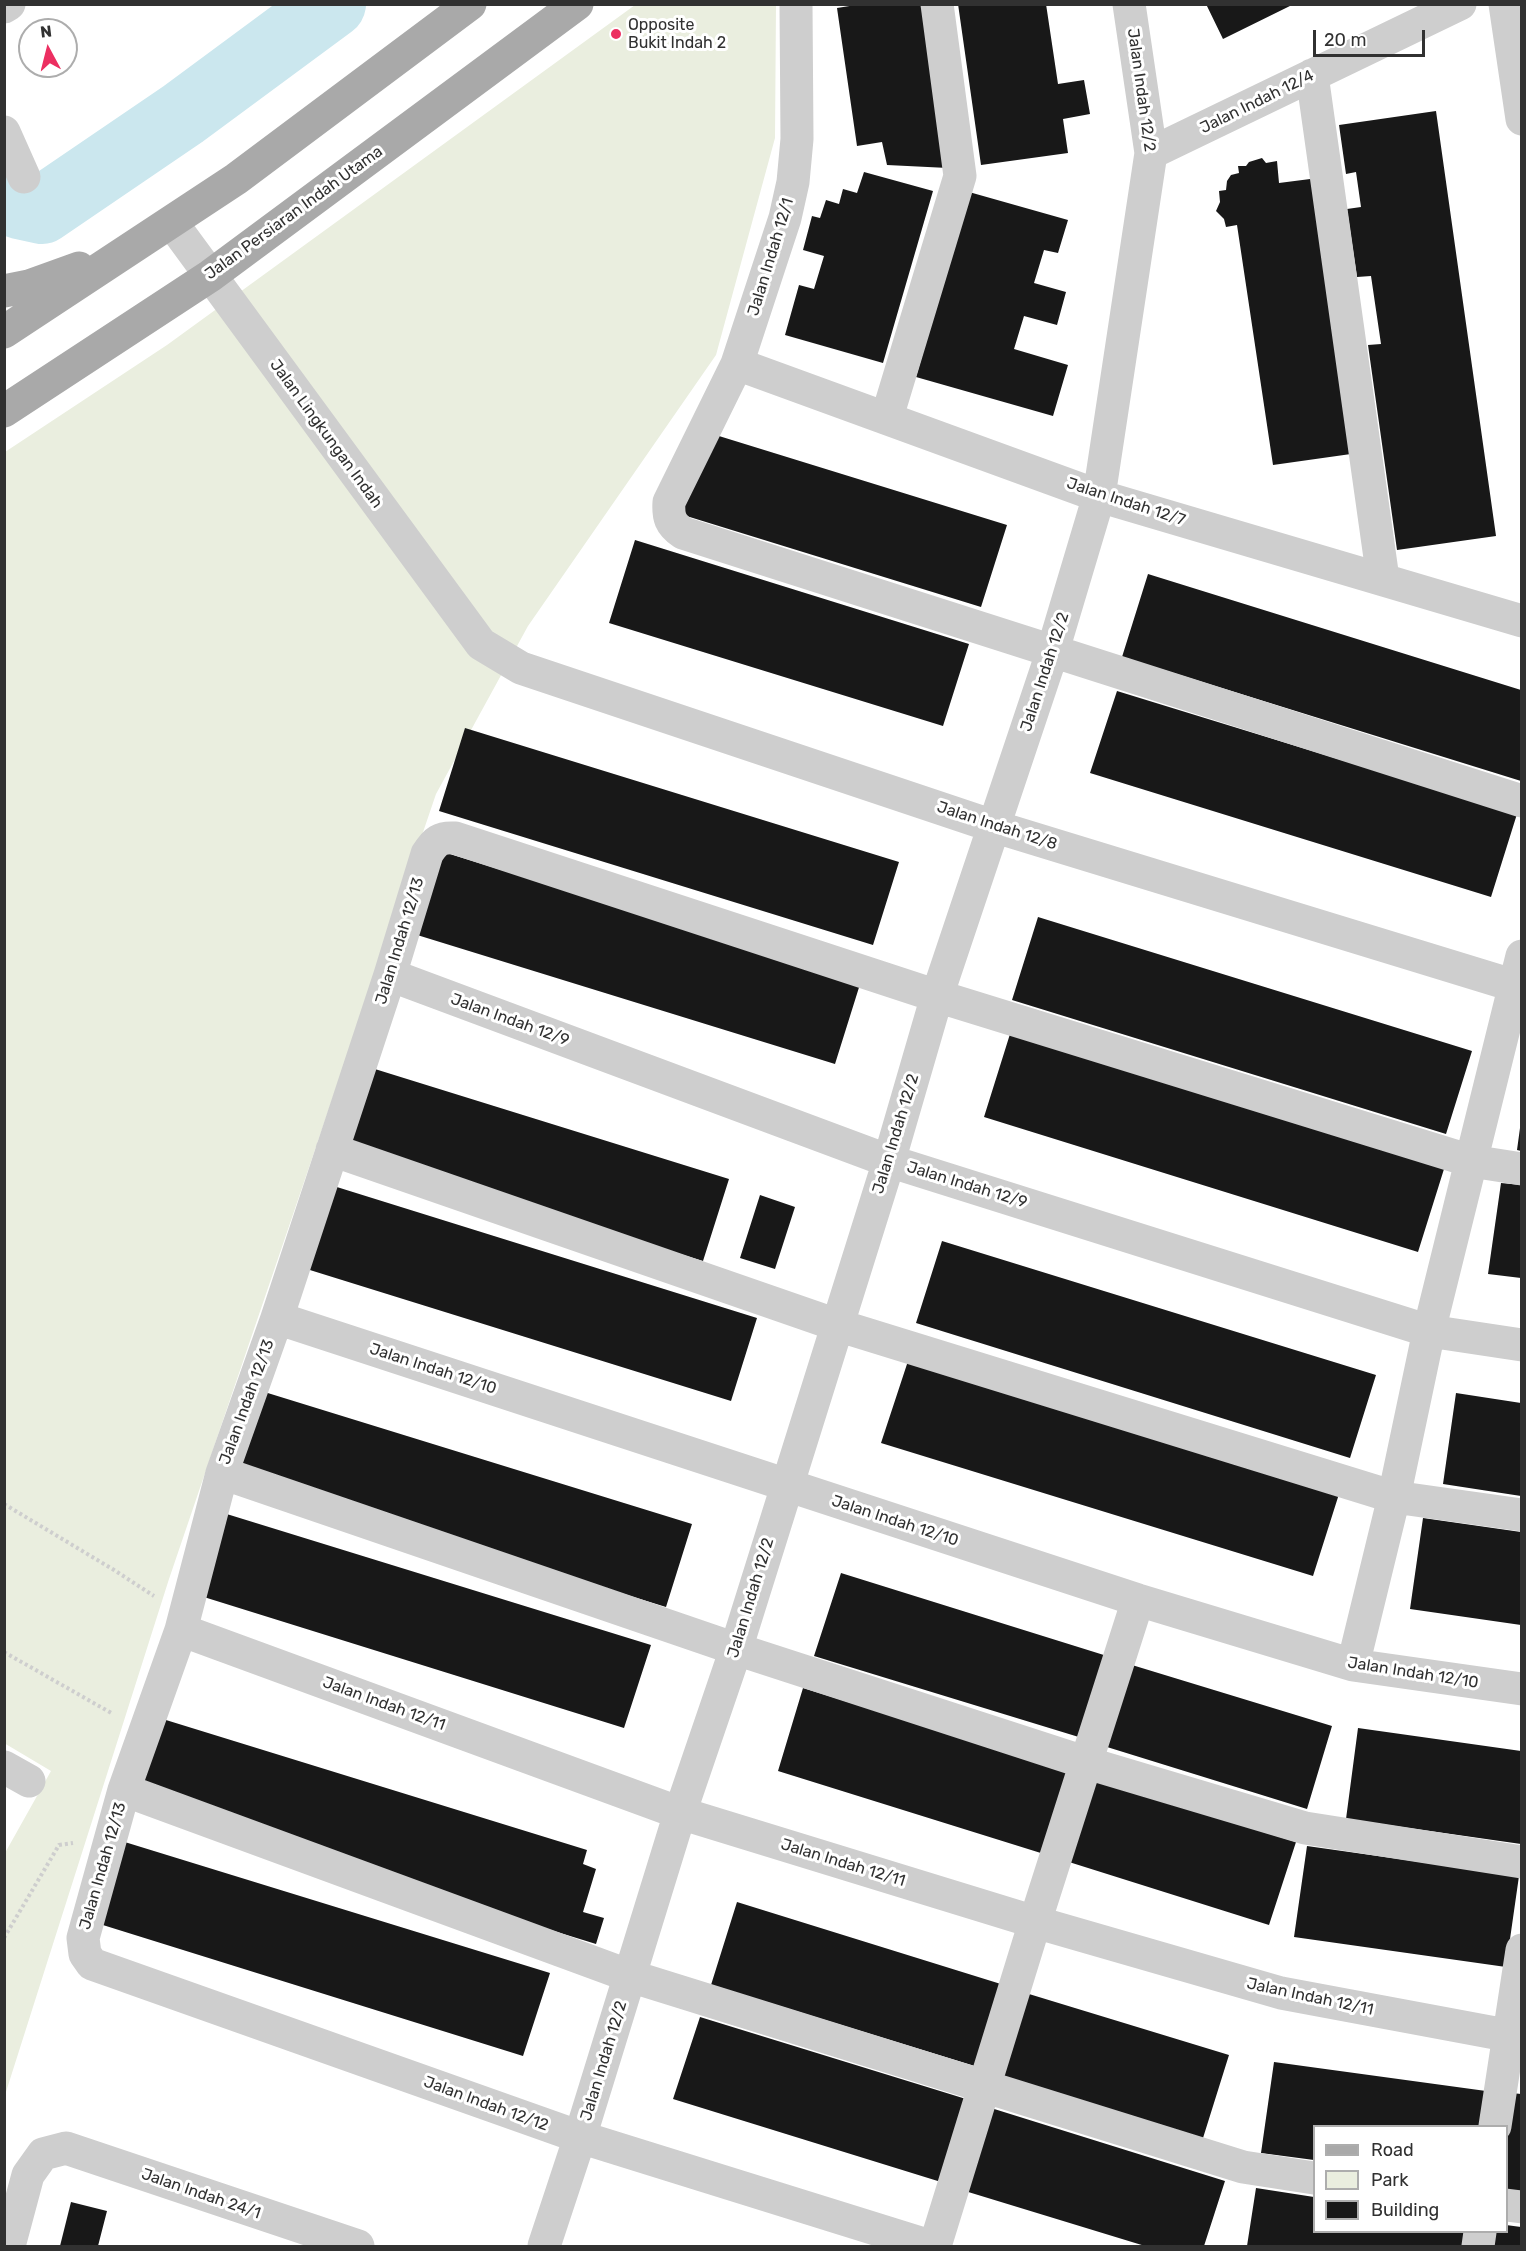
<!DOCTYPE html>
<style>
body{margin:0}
#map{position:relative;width:1526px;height:2251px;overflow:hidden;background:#fff;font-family:Rubik,sans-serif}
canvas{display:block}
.frame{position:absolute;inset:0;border:6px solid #313131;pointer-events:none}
.legend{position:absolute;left:1313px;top:2125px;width:195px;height:108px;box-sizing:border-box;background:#fff;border:2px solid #adadad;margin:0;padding:8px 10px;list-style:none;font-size:18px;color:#313131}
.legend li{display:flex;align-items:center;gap:12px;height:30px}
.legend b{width:30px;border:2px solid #adadad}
.north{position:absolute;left:18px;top:18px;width:60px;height:60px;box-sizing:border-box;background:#fff;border:2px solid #adadad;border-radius:50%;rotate:353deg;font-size:16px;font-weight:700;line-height:24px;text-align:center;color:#313131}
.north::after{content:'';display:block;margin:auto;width:21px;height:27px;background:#ec2f61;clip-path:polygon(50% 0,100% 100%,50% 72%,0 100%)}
.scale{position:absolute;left:1313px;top:30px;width:112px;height:27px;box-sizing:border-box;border:3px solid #313131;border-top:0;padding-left:8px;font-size:18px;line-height:21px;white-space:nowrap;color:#313131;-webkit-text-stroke:4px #fff;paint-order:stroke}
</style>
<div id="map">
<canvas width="1526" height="2251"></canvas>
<div class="frame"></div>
<ul class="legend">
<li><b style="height:8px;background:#a9a9a9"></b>Road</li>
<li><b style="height:16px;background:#eaeedf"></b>Park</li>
<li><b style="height:16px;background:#181818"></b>Building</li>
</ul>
<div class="north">N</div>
<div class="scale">20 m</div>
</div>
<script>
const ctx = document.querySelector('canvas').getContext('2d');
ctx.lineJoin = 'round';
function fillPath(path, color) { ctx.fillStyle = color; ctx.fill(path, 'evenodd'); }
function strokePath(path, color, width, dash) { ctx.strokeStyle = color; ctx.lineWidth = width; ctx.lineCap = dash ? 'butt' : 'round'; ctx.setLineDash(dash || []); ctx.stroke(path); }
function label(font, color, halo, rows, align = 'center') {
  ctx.font = font + ' Rubik,sans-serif'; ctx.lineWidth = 6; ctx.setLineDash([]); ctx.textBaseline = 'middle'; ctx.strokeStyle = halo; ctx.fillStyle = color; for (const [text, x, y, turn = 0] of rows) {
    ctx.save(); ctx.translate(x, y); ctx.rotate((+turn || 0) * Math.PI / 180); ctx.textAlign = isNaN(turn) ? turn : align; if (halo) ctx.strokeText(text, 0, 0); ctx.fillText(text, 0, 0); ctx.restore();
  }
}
fillPath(new Path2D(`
 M635 5H776L775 138 716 355 528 626 436 794 169 1579 5 2095V1853L51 1771 4 1743 5 452 167 345Z`), '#eaeedf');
strokePath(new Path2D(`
 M4 190 19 205 42 210 183 114 332 4`), '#cbe7ee', 68);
fillPath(new Path2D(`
 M862 4H924L948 168 887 165 882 142 857 146 837 8Z
 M958 4H1046L1058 84 1084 80 1090 114 1063 119 1068 153 981 165Z
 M1206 4H1294L1223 39Z
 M1436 111 1496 536 1397 550 1368 345 1381 344 1371 276 1357 277 1347 209 1361 207 1356 172 1346 174 1339 125Z
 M1262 158 1266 163 1277 161 1279 183 1318 178 1358 453 1273 465 1237 225 1226 227 1224 219 1216 211 1220 202 1219 191 1226 190 1227 181 1231 175 1239 173 1238 166H1246L1249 162Z
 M864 172 933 191 883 363 785 335 799 285 814 289 824 256 803 250 812 216 820 218 826 200 839 204 843 189 857 193Z
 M969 192 1068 220 1058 253 1044 250 1034 283 1066 292 1057 325 1024 316 1014 349 1068 365 1053 416 916 377Z
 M706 432 1007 525 981 607 680 514Z
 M635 540 969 644 943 726 609 623Z
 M1148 574 1521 690V781L1122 657Z
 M1117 691 1517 814 1491 897 1090 773Z
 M465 728 899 862 873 945 439 811Z
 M427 847 861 981 835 1064 401 930Z
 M1038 917 1472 1051 1446 1134 1012 1000Z
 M1010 1034 1444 1169 1418 1252 984 1117Z
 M362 1065 729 1179 703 1261 336 1148Z
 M1520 1128H1521V1151L1517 1150Z
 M324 1183 757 1318 731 1401 297 1266Z
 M1501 1183 1521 1185V1278L1488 1274Z
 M760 1195 795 1207 775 1269 740 1258Z
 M942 1241 1376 1375 1350 1458 916 1323Z
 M908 1361 1339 1494 1313 1576 881 1443Z
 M258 1390 692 1524 666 1607 232 1473Z
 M1456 1393 1521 1403V1496L1443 1484Z
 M217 1511 651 1645 624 1728 191 1593Z
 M1423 1518 1521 1532V1625L1410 1609Z
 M841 1573 1107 1656 1082 1738 814 1656Z
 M1132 1665 1332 1726 1307 1809 1107 1747Z
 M803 1688 1071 1771 1044 1854 778 1771Z
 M153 1716 587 1850 583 1864 596 1869 583 1912 604 1918 596 1944 127 1799Z
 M1358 1728 1521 1751V1844L1346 1819Z
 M1095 1780 1296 1842 1269 1925 1069 1862Z
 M115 1839 550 1973 523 2056 90 1921Z
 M1307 1846 1519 1876 1506 1967 1294 1937Z
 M737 1902 1004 1985 978 2067 711 1985Z
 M1029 1994 1229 2055 1203 2138 1002 2076Z
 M700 2017 966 2099 941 2182 673 2099Z
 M1274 2062 1486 2091 1481 2126 1314 2127V2160L1261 2153Z
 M1512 2093 1521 2094V2193L1506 2191V2131Z
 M991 2108 1225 2181 1204 2246H1145L965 2191Z
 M1256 2188 1314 2197V2232H1466L1464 2246H1247Z
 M71 2202 107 2211 98 2246H60Z
 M1506 2225 1521 2227V2246H1490L1492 2232H1506Z`), '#181818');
strokePath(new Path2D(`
 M4 1504 114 1570 154 1596
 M4 1652 113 1714
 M4 1938 59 1845 73 1843`), '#cecece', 4, [3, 3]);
strokePath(new Path2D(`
 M796 4 797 139 793 182 785 218 737 364 669 502C668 517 670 524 683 533L1522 801
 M1505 4 1522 119
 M4 7 9 4
 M1312 75 1383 579
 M4 132 24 177
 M1151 153 1460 4
 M172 223 481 644 521 668 996 827 1522 988
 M737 364 1099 496 1522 621
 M887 417 960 176 937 4
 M390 975 889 1161 1429 1331 1522 1345
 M332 1150 837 1325 1394 1497 1522 1515
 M277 1318 1138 1600 1353 1665 1522 1689
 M222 1473 736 1649 1087 1763 1305 1828 1522 1862
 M181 1630 680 1813 1035 1922 1281 1993 1522 2038
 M1353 1665 1394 1497 1429 1331 1522 956
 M4 1767 29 1781
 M124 1790 630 1976 1243 2167 1314 2178
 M1495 2126 1522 1950
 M1506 2205 1522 2207
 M9 2246 28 2175 43 2154 66 2148 358 2246
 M544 2246 580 2137 680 1813 736 1649 889 1161 937 996 1053 650 1099 496 1151 153 1129 4
 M930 2246 580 2137 92 1964 85 1954 83 1938 124 1790 181 1630 222 1473 277 1318 390 975 427 854C435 841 440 837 455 838L937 996 1471 1161 1522 1169
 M935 2246 1035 1922 1138 1600
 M1478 2246 1480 2232`), '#cecece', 33);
strokePath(new Path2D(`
 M4 291 29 286 79 268
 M4 332 236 179 470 4
 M4 411 210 276 577 4`), '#a9a9a9', 33);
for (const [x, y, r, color] of [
 [616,34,6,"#ec2f61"]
]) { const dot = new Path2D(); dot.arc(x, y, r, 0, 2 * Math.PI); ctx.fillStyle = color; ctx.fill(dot); strokePath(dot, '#fff', 2); }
label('16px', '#313131', '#fff', [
 ["Opposite",628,25],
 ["Bukit Indah 2",628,43]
], 'left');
label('16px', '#313131', '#fff', [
 ["Jalan Indah 12/2",1141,90,82],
 ["Jalan Indah 12/4",1257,102,-26],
 ["Jalan Persiaran Indah Utama",294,213,-36],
 ["Jalan Indah 12/1",771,257,-73],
 ["Jalan Lingkungan Indah",326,434,54],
 ["Jalan Indah 12/7",1126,502,18],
 ["Jalan Indah 12/2",1045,672,-72],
 ["Jalan Indah 12/8",997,826,18],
 ["Jalan Indah 12/13",400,941,-73],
 ["Jalan Indah 12/9",510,1020,20],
 ["Jalan Indah 12/2",896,1134,-73],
 ["Jalan Indah 12/9",967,1185,17],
 ["Jalan Indah 12/10",433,1369,18],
 ["Jalan Indah 12/13",247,1402,-70],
 ["Jalan Indah 12/10",895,1521,18],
 ["Jalan Indah 12/2",751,1598,-73],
 ["Jalan Indah 12/10",1413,1673,9],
 ["Jalan Indah 12/11",384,1704,20],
 ["Jalan Indah 12/11",843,1863,17],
 ["Jalan Indah 12/13",103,1866,-74],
 ["Jalan Indah 12/11",1310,1997,12],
 ["Jalan Indah 12/2",604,2061,-73],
 ["Jalan Indah 12/12",486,2104,20],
 ["Jalan Indah 24/1",201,2194,19]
]);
</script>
